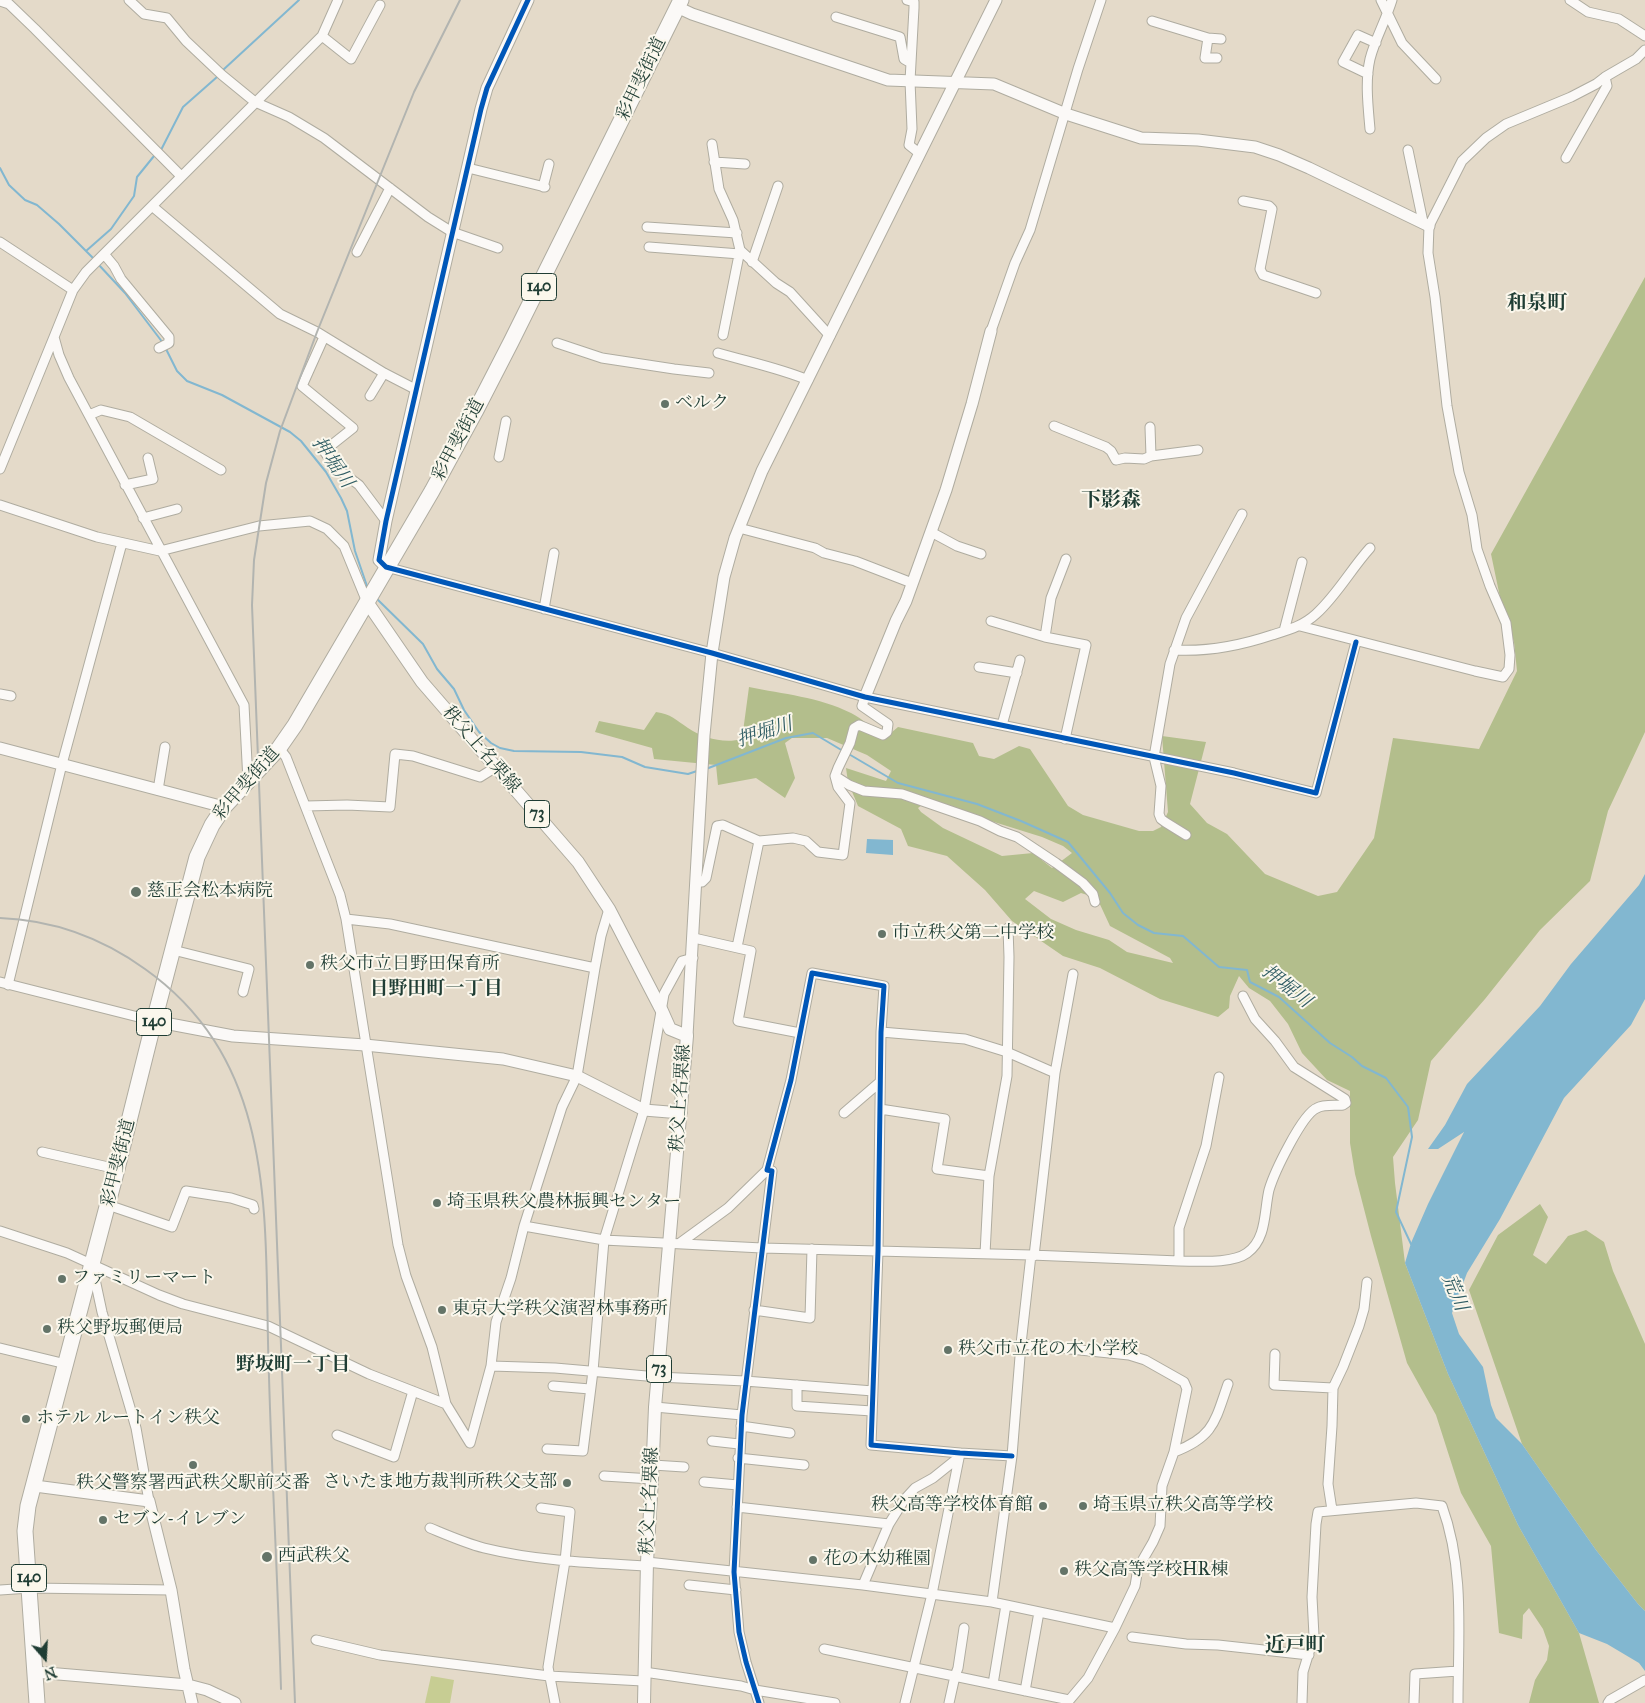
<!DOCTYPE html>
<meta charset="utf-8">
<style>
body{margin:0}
#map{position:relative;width:1645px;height:1703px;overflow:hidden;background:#e4dac9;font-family:"IM FELL Great Primer",serif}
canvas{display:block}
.north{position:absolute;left:20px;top:1633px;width:50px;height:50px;-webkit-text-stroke:4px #fbf7ec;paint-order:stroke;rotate:161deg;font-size:14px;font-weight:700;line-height:20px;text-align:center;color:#1f3d34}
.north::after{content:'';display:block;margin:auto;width:18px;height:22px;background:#1f3d34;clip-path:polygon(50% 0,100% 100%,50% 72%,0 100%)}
</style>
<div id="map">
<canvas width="1645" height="1703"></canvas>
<div class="north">N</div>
</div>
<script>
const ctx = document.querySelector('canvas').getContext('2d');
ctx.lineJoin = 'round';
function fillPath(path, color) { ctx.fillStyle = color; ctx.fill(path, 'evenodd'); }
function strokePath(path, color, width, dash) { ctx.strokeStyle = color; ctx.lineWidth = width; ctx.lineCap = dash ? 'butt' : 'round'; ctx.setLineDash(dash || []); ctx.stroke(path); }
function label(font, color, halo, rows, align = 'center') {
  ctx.font = font + ' "IM FELL Great Primer","Noto Serif JP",serif'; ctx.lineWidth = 4; ctx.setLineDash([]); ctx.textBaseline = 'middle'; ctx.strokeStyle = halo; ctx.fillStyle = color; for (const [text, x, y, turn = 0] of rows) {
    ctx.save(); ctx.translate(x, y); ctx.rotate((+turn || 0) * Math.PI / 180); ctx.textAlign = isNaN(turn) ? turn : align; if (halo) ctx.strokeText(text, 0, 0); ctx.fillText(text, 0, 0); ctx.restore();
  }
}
fillPath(new Path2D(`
 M431 1676 454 1680 450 1703H425Z`), '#c7cd93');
fillPath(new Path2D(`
 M1645 277V732L1608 811 1590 881 1540 930 1485 999 1431 1061 1418 1120 1393 1157 1395 1183 1405 1263 1448 1374 1518 1525 1579 1633 1599 1703H1529L1535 1680 1547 1660 1549 1646 1543 1629 1529 1608 1523 1615 1522 1639 1499 1633 1491 1546 1461 1493 1436 1415 1407 1363 1371 1236 1355 1174 1350 1143V1091L1327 1080 1302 1053 1288 1024 1270 1001 1249 988 1239 976 1230 996 1229 1008 1218 1017 1160 999 1100 968 1063 956 1012 921 985 890 947 856 908 846 901 829 858 806 848 782 846 768 886 781 891 771 867 755 827 738H792L785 743 795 778 785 798 756 778 718 785 716 765 654 759 652 748 595 732 599 721 644 730 656 712C671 714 676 720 688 728 703 738 724 744 742 739L749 687C783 694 819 697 851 713 863 719 874 730 885 738L898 727 973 743 979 756 994 759 1019 746 1030 749 1068 806 1083 815 1139 831H1153L1161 827 1168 812 1162 736 1206 742 1190 804 1207 823 1227 834 1265 874 1318 896 1337 892 1374 838 1393 738 1479 749 1517 671 1514 642 1501 602 1491 554ZM927 801 1042 837 1063 846 1072 853 1052 868 1033 853 1002 856 943 828 921 812 918 808ZM1034 891 1063 902 1081 893 1097 898 1110 926 1170 958 1173 963 1127 952 1109 940 1076 930 1051 919 1025 899Z
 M1540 1204 1548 1217 1533 1255 1546 1264 1568 1236 1586 1230 1604 1242 1613 1271 1645 1344V1611L1638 1604 1596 1550 1522 1444 1469 1290 1498 1235Z`), '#b3be8c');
fillPath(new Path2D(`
 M867 839 893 840V855L866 853Z
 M1645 874V999L1631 1025 1564 1098 1500 1219 1467 1273 1452 1313 1459 1334 1483 1367 1491 1405 1496 1418 1522 1444 1596 1550 1638 1604 1645 1611V1671L1639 1663 1607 1644 1579 1633 1518 1525 1448 1374 1405 1263 1411 1243 1428 1204 1464 1132 1438 1149H1428L1445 1125 1467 1084 1540 1006 1571 964 1639 885Z`), '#82b7d0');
strokePath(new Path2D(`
 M223 70 299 0
 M161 150 183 107 217 77
 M0 168 9 185 25 200 37 205 59 224 95 260
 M86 251 111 229 134 196 137 177 154 156
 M98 264 125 293 163 343
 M165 347 177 371 187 381 222 395 290 432 301 441 326 472 341 498 347 511 355 551 368 589
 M376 598 423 644 437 669 454 689 464 710 479 732 491 743 500 748 514 751 581 752 622 757 645 767 688 774 697 771
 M847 753 898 783 977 804 1021 821 1068 842 1110 893 1123 913 1138 925 1154 933 1183 936 1219 967 1247 970 1250 982 1279 997 1330 1043 1352 1057 1362 1066 1386 1078 1408 1107 1412 1137 1396 1212 1411 1244
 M706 769 786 738 813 733 843 751`), '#82b7d0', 2);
const street = new Path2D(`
 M129 0 144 14 167 18 186 41 222 75 255 102 289 117 324 138 428 217 452 232 498 248
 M907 0 914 2V8L910 81 912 129 909 145 919 153
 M1381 0 1402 43 1436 79
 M1570 0 1588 12 1619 19 1645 36
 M0 1 9 4 35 29 181 176
 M836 17 900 37 904 59 911 63
 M1152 21 1208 38 1221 39
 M322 36 351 59 380 5
 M1208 38 1205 58H1217
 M1368 74 1343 62 1358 35 1376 43
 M1370 129C1368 106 1365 81 1370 59 1375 39 1386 20 1392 0
 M712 144 719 189 733 220 740 250 723 335
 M1408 150 1423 222
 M1566 158 1607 86 1605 77
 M714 162 745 164
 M468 168 545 187
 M543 187 549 164
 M1243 201 1269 206 1272 209 1260 269 1263 275 1316 293
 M152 206 280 314 317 332 384 373 415 389
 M647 227 737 233
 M0 242 73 290
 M649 247 740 254
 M740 250 776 283 790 292 830 336
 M357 252 390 188
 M104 254 114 266 121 279 169 337V343L159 348
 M752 262 778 186
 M991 331 1015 263 1030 230 1078 69 1101 0
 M324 337 302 386 353 428 324 451 336 468 359 485 386 521
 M557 343 602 358 674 369 709 373
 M718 353C749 362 779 368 808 380
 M370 396 384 373
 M89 415 101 410 130 417 221 470
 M1054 426 1106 447 1111 451 1116 460 1125 458 1144 459 1151 456 1198 450
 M1150 427 1151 456
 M499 457 506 421
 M0 469 54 337
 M125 485 153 479 148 458
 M0 505 97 537 160 551 259 526 310 521 327 529 344 546 367 602
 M143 518 177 509
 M739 528 815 548 824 553 855 561 912 583
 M931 532 957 546 981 554
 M386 567 712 653 865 697 1234 773 1316 793 1356 642
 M544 609 554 553
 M991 621 1045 637 1086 645 1065 739
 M1300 626 1475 671 1503 677 1509 669 1510 655 1506 623 1490 586 1477 549 1472 515 1459 472 1447 406 1435 297 1428 253 1429 226 1462 161 1486 138 1506 124 1571 97 1596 84 1605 77 1636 59 1645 50
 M1284 631 1302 562
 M1045 637 1051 598 1066 559
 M1174 650C1208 652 1239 646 1272 635 1288 630 1303 626 1316 614 1337 595 1351 569 1370 548
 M979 667 1017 673
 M0 694 11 696
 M1002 725 1020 660
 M279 748 286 757 340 895 346 919 398 1245 406 1276 432 1347 446 1404 470 1443
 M835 776 849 785 864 791 902 794 980 821 1000 831 1017 837 1056 863 1083 883 1093 894 1095 902
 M248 781 244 705 69 378 59 355 54 337 73 290 86 272 322 36 338 0
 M158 790 165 747
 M306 806 347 805 390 807 395 754 413 756 480 777 496 767
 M1186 835 1165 822 1161 819 1159 814 1161 786 1154 757 1170 664 1186 618 1242 514
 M697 882H702L706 878 717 826 723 825 759 841 793 838 806 841 818 852 843 855 850 803 838 787 835 776 838 768 850 743 854 728 859 725 883 735 887 732 888 724 862 706 865 697
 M346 919 390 924 595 968
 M694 938 751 951 738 1021 800 1033
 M737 947 759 841
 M173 950 249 969 243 992
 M0 982 154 1021
 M8 985 62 764 122 543
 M881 1032 965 1039 1007 1052 1055 1073
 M880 1109 945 1119 937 1169 989 1176
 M844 1113 880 1082
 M42 1152 117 1169
 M108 1205 172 1227 186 1191 231 1198 253 1205 254 1209
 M524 1226 604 1240 762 1248 1031 1255 1179 1261C1198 1261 1232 1264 1247 1253 1267 1239 1264 1211 1269 1190 1274 1173 1302 1114 1317 1108 1324 1104 1336 1106 1343 1105L1346 1103 1345 1099 1294 1067 1275 1041 1255 1019 1243 996
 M0 1231 67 1253 159 1295 183 1304 268 1326 369 1374 446 1404
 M680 1243 728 1208 767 1170
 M985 1254 989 1176 1007 1076 1009 957 1008 928
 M1034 1256 1055 1073 1073 974
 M1179 1261V1228L1206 1146 1219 1077
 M93 1270 102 1312 136 1428 149 1501
 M754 1310 810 1318 812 1249
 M1021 1344 1129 1355 1145 1360 1184 1382 1187 1389 1174 1452 1162 1486 1160 1526 1153 1542 1138 1568 1135 1586 1115 1628 1088 1678 1067 1703
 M0 1348 66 1364
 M1275 1354 1274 1385 1333 1388
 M491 1366 555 1368 658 1377 745 1381 873 1391
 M797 1385V1406L872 1411
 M553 1386 590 1389
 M655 1407 742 1415
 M741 1426 790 1433
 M337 1435 394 1457 413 1391
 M712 1441 739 1444
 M470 1443 491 1366 496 1322 511 1278 524 1226 562 1107 577 1076 595 968 601 936 609 909
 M547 1449 583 1451 593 1371 604 1240 644 1110 664 994 682 961 693 958
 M1174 1452C1214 1437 1215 1421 1228 1384
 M738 1458 804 1465
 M653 1465 684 1467
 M604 1476 652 1479
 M704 1482 738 1485
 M737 1507 889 1524
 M541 1508 570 1512 565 1561 548 1667 555 1703
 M1332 1510 1328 1484 1332 1426 1333 1388 1343 1367 1359 1326 1364 1309 1367 1282
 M430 1528C447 1535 465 1543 484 1548 537 1561 593 1563 647 1566
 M647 1562 863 1585 992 1602 1115 1628
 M689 1585 736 1590
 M863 1585 889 1524 904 1500 915 1488 933 1478 958 1458
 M0 1590 30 1588 171 1590
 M992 1602 1012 1456 1021 1344 1031 1255
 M1132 1637 1186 1644 1218 1645 1309 1655
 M316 1640 380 1655 549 1676 643 1681
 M824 1649 1069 1700
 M644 1672 741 1686 755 1690 835 1703
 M993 1684 1006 1605
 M1025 1691 1039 1612
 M759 1703 746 1662 739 1632 734 1572 742 1415 772 1171 767 1170 791 1080 812 973 884 986 881 1032 878 1251 871 1445 960 1453 1012 1456
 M905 1703 932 1594 960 1453
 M949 1703 955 1676 958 1668 964 1628
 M1302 1703 1303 1672 1314 1636 1312 1597 1316 1524 1318 1512 1416 1503 1442 1506C1465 1569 1458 1637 1458 1703
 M1414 1703 1415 1674 1458 1671
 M1608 1703 1610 1700 1645 1680`);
const secondary = new Path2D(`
 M677 7 692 14 888 80 994 84 1066 114 1141 138 1198 140 1255 147 1279 155 1309 168 1429 226
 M386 567 379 560 386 521 481 109 487 88 528 0
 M865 697 896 621 906 601 946 490 972 404 991 331
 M0 748 224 807
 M154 1021 233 1036 365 1045 503 1059 577 1076 644 1110 681 1113
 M687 1036 704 735 712 653 724 577 735 538 762 471 996 0
 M35 1486 149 1501 171 1590 184 1669 192 1703
 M35 1672 188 1685 207 1690 235 1703`);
const primary = new Path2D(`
 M367 602 422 682 578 862 609 909 662 1011 670 1029 687 1036 655 1407 652 1479 647 1562 644 1703`);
const highway = new Path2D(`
 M37 1703 25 1531 28 1506 117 1169 154 1021 197 857 212 825 224 807 279 748 295 725 432 491 475 412 511 342 681 0`);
strokePath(street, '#afaca0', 11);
strokePath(secondary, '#afaca0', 13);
strokePath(primary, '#afaca0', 14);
strokePath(highway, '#afaca0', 17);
strokePath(street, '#fbf9f7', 9);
strokePath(secondary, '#fbf9f7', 11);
strokePath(primary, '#fbf9f7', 12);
strokePath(highway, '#fbf9f7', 15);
strokePath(new Path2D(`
 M0 918C53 920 102 938 145 969 283 1067 263 1228 269 1377 272 1481 278 1585 281 1689
 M295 1703 252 605 254 560 266 483 280 431 317 332 414 92 460 0`), '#b2b4b0', 2);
strokePath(new Path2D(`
 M528 0 487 88 481 109 386 521 379 560 386 567 712 653 865 697 1234 773 1316 793 1356 642
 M759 1703 746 1662 739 1632 734 1572 742 1415 772 1171 767 1170 791 1080 812 973 884 986 881 1032 878 1251 871 1445 960 1453 1012 1456`), '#0057b8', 5);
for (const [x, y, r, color] of [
 [665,404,5,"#647468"],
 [136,892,6,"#647468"],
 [882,934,5,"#647468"],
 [310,965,5,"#647468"],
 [437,1203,5,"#647468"],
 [62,1279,5,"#647468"],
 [442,1310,5,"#647468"],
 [47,1329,5,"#647468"],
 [948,1350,5,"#647468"],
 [26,1419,5,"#647468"],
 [193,1465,5,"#647468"],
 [567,1483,5,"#647468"],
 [1043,1506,5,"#647468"],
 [1083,1506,5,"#647468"],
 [103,1520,5,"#647468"],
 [267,1557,6,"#647468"],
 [813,1560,5,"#647468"],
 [1064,1571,5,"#647468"]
]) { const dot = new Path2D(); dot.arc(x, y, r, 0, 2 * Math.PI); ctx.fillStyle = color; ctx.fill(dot); strokePath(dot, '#fbf7ec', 2); }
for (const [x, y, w] of [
 [539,287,35],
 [537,814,25],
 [154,1022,35],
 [659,1369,25],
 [29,1578,35]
]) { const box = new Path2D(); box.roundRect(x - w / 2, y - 13.5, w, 27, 4); ctx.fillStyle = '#fbf7ec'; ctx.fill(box); strokePath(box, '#1f3d34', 1); }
label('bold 16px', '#1f3d34', null, [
 ["140",539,287],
 ["73",537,814],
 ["140",154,1022],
 ["73",659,1369],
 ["140",29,1578]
]);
label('18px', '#1f3d34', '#fbf7ec', [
 ["彩甲斐街道",642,79,-64],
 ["彩甲斐街道",459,440,-62],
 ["秩父上名栗線",481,750,49],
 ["彩甲斐街道",247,784,-49],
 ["秩父上名栗線",681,1098,-86],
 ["彩甲斐街道",119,1163,-76],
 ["秩父上名栗線",650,1501,-87]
]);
label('18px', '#1f3d34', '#fbf7ec', [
 ["ベルク",675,404],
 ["慈正会松本病院",147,892],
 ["市立秩父第二中学校",892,934],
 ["秩父市立日野田保育所",320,965],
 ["埼玉県秩父農林振興センター",447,1203],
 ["ファミリーマート",72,1279],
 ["東京大学秩父演習林事務所",452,1310],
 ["秩父野坂郵便局",57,1329],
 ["秩父市立花の木小学校",958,1350],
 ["ホテル ルートイン秩父",36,1419],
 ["さいたま地方裁判所秩父支部",557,1483,"right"],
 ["秩父警察署西武秩父駅前交番",193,1484,"center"],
 ["秩父高等学校体育館",1033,1506,"right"],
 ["埼玉県立秩父高等学校",1093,1506],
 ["セブン-イレブン",113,1520],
 ["西武秩父",278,1557],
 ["花の木幼稚園",823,1560],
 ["秩父高等学校HR棟",1074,1571]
], 'left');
label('italic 19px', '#305d64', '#fbf7ec', [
 ["押堀川",332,463,55],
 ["押堀川",765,733,-18],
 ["押堀川",1286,987,38],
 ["荒川",1454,1293,67]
]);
label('bold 19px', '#1f3d34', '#fbf7ec', [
 ["日野田町一丁目",436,989],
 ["野坂町一丁目",293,1365]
]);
label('bold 20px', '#1f3d34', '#fbf7ec', [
 ["和泉町",1537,304],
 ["下影森",1111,501],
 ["近戸町",1295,1646]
]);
</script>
